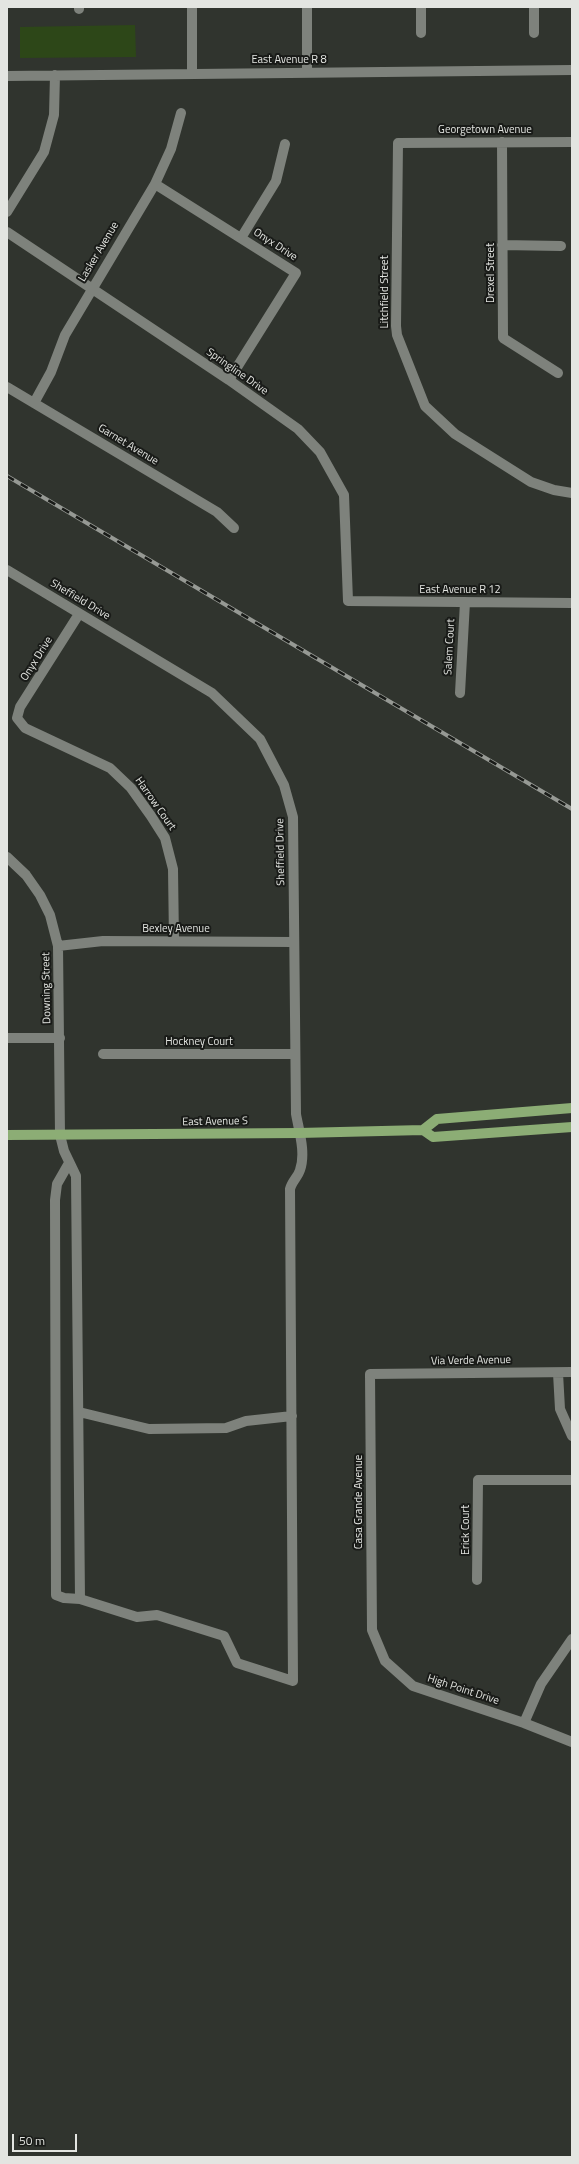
<!DOCTYPE html>
<style>
body{margin:0}
#map{position:relative;width:579px;height:2164px;overflow:hidden;background:#30342e;font-family:"Titillium Web",sans-serif}
canvas{display:block}
.frame{position:absolute;inset:0;border:8px solid #e3e5e1;pointer-events:none}
.scale{position:absolute;left:12px;top:2134px;width:65px;height:18px;box-sizing:border-box;border:2px solid #e3e5e1;border-top:0;padding-left:5px;font-size:12px;line-height:14px;white-space:nowrap;color:#e3e5e1;-webkit-text-stroke:3px #191b18;paint-order:stroke}
</style>
<div id="map">
<canvas width="579" height="2164"></canvas>
<div class="frame"></div>
<div class="scale">50 m</div>
</div>
<script>
const ctx = document.querySelector('canvas').getContext('2d');
ctx.lineJoin = 'round';
function fillPath(path, color) { ctx.fillStyle = color; ctx.fill(path, 'evenodd'); }
function strokePath(path, color, width, dash) { ctx.strokeStyle = color; ctx.lineWidth = width; ctx.lineCap = dash ? 'butt' : 'round'; ctx.setLineDash(dash || []); ctx.stroke(path); }
function label(font, color, halo, rows, align = 'center') {
  ctx.font = font + ' "Titillium Web",sans-serif'; ctx.lineWidth = 4; ctx.setLineDash([]); ctx.textBaseline = 'middle'; ctx.strokeStyle = halo; ctx.fillStyle = color; for (const [text, x, y, turn = 0] of rows) {
    ctx.save(); ctx.translate(x, y); ctx.rotate((+turn || 0) * Math.PI / 180); ctx.textAlign = isNaN(turn) ? turn : align; if (halo) ctx.strokeText(text, 0, 0); ctx.fillText(text, 0, 0); ctx.restore();
  }
}
fillPath(new Path2D(`
 M135 25 136 57 20 58V27Z`), '#2d4718');
strokePath(new Path2D(`
 M192 7V73
 M421 7V33
 M534 7V33
 M79 9V7
 M307 72V7
 M7 76 572 70
 M502 142 503 338 558 373
 M572 142 398 143 396 326 397 335 425 406 455 434 531 482 554 490 572 493
 M155 184 296 273 229 380
 M7 212 44 152 54 115 55 75
 M7 232 229 380 298 429 320 452 344 495 348 601 572 603
 M241 238 276 181 285 144
 M502 245 561 246
 M7 387 217 512 234 528
 M34 403 51 372 65 335 155 184 171 149 181 113
 M7 570 212 693 260 739 284 785 293 817 296 1114C299 1131 306 1153 300 1170 298 1177 292 1181 290 1189L293 1681 237 1663 224 1636 157 1615 137 1617 80 1599 76 1176 64 1151 60 1135 58 946 50 915 40 895 26 875 7 857
 M79 614 20 707 17 718 25 728 110 768 131 788 151 816 165 838 173 869 174 941
 M460 693 465 602
 M58 946 103 941 294 942
 M7 1038H60
 M103 1054H295
 M69 1163 57 1184 55 1200 56 1595 64 1598 80 1599
 M572 1372 370 1374 372 1630 385 1661 413 1686 524 1723 572 1742
 M558 1373 560 1409 572 1436
 M79 1412 149 1429 226 1428 246 1421 292 1416
 M477 1580 478 1480H572
 M524 1723 541 1684 572 1639`), '#7e827c', 10);
strokePath(new Path2D(`
 M423 1130 433 1137 572 1127
 M7 1135 299 1133 423 1130 437 1119 572 1108`), '#8cad75', 10);
const rail = new Path2D(`
 M7 476 572 809`);
strokePath(rail, '#969994', 4);
strokePath(rail, '#191b18', 2.5, [8]);
label('11px', '#e3e5e1', '#191b18', [
 ["East Avenue R 8",289,60],
 ["Georgetown Avenue",485,130],
 ["Onyx Drive",275,245,33],
 ["Lasker Avenue",99,252,-59],
 ["Drexel Street",491,273,-90],
 ["Litchfield Street",385,292,-90],
 ["Springline Drive",237,372,35],
 ["Garnet Avenue",128,445,31],
 ["East Avenue R 12",460,590],
 ["Sheffield Drive",80,600,31],
 ["Salem Court",450,647,-87],
 ["Onyx Drive",37,659,-58],
 ["Harrow Court",155,804,55],
 ["Sheffield Drive",281,852,-91],
 ["Bexley Avenue",176,929],
 ["Downing Street",47,988,-91],
 ["Hockney Court",199,1042],
 ["East Avenue S",215,1122,-1],
 ["Via Verde Avenue",471,1361,-1],
 ["Casa Grande Avenue",359,1502,-90],
 ["Erick Court",466,1530,-90],
 ["High Point Drive",463,1690,18]
]);
</script>
